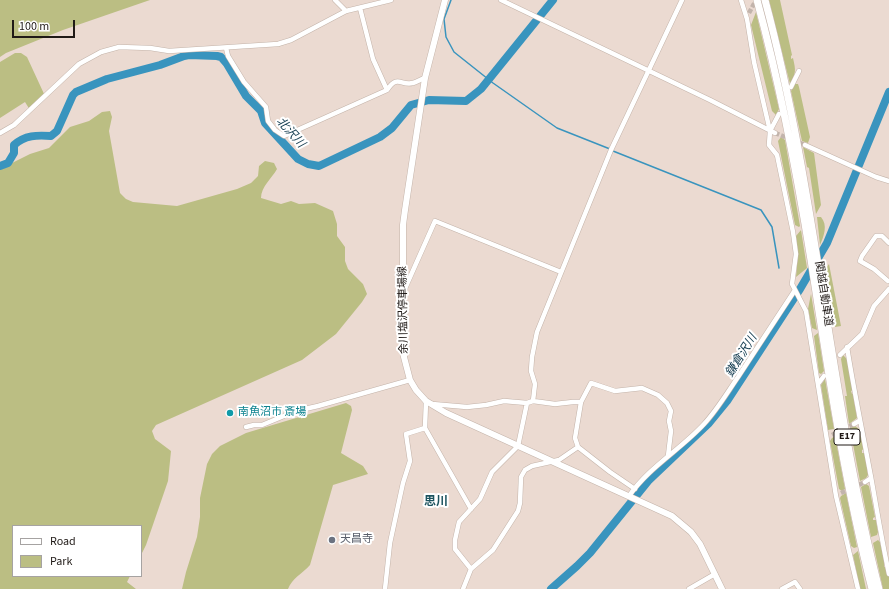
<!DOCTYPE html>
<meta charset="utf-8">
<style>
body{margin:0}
#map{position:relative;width:889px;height:589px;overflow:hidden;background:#ebdad1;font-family:"Source Sans 3",sans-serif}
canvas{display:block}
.legend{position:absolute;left:12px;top:525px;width:130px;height:52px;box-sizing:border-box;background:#fff;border:1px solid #a6a3a2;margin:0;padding:5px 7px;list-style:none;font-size:12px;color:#201a17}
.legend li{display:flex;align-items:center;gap:8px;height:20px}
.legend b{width:20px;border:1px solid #a6a3a2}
.scale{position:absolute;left:12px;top:20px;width:63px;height:18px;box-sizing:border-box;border:2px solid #201a17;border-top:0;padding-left:5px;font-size:12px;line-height:14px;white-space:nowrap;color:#201a17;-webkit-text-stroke:3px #fff;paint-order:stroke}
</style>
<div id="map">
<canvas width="889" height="589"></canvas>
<ul class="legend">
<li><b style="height:5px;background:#fff"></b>Road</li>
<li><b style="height:11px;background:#bbbe83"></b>Park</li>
</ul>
<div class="scale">100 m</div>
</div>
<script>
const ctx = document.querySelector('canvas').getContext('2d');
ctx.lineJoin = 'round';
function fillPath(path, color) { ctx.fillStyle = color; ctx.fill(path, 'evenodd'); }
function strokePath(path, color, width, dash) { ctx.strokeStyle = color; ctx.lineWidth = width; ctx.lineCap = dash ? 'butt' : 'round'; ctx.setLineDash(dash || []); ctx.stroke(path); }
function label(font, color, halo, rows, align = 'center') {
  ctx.font = font + ' "Source Sans 3","Noto Sans JP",sans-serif'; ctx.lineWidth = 4; ctx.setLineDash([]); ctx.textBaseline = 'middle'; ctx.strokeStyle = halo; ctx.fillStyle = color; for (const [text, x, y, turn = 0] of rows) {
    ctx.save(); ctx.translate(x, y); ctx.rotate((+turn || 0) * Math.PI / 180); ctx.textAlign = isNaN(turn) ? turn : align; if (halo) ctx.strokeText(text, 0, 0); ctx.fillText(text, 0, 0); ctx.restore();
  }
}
fillPath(new Path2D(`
 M0 0H150L63 30 6 53 0 57Z
 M769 0H780L792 55 791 56V59L793 58C796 71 796 73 790 84Z
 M756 12 779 109 776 115 772 111 751 25Z
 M15 53H21L27 57 45 96 30 110 25 102 0 118V62Z
 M795 84H798L799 87 810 137 808 143 802 141 791 91Z
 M110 111 112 117 109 131 120 193 126 199 133 202 177 206 237 189 251 183 258 176 259 166 265 161 274 163 277 169C272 178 261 187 261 198L281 204 291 201 299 204 315 203 333 211 337 224V236L345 247V261L348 269 363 284 367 294 362 302 336 334 302 360 156 425 152 431 155 439 171 451 168 481 146 545 141 555V526H13V576H130L127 582 136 589H0V169L30 154 49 148 70 127 89 121 102 112Z
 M781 137 785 140 800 226 799 227 795 225 778 141Z
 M803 147 814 153 821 205 816 214 809 168 807 167Z
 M817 217H821C828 225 824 236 820 245Z
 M801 230 807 268 796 277 798 254 796 236Z
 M829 264 841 326 835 327 825 270Z
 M811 294 817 330 812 328 808 309Z
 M818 333 824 371 821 374 819 373 814 336Z
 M843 355 848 360 853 390 851 391 852 394H853L857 418 849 424 845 396H847L841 359Z
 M825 379 834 429 828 430 821 385Z
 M346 403 351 406 352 410 341 453 363 466 368 474 333 485 310 565C302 574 292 578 288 589H182L186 572 197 537 200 517V498L207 464 212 454 220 446 246 433Z
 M855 426 859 429 864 449 862 450V453H865L868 475 866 478 860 481 850 428Z
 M835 436 845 489 842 491 839 489 830 441 832 438Z
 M866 484 869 486 875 517 873 518V520H876L878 532 877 535 871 537 861 487Z
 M846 493 857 547 854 548 851 546 840 498 841 496Z
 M878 540 880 542 885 563H884V567L887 566 889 576V589H883L873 543Z
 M858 551 866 589H860L853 555Z`), '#bbbe83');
strokePath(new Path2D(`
 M451 0 444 19 446 37 454 52 493 83 557 128 610 149
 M613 151 761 210 772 227 779 268`), '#3994be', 1.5);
strokePath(new Path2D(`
 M0 166 8 163 14 153V145C25 135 37 135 51 136L57 131 73 95 76 92 107 79 160 65 184 56 189 55 217 56 221 57 227 64 246 96 261 111 265 123 298 159 308 164 319 166 380 137 392 128 411 105 429 100 466 101 481 89 553 0
 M551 589 577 566 590 553 649 480 709 423 727 401 800 289 827 243 889 92`), '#3994be', 8);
strokePath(new Path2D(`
 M749 13 756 0
 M775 133 805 145
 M832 435 854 424
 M841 493 865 482`), '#c2b4ac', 4.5, [4.5, 2]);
const minor = new Path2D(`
 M335 0 346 11
 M501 0 710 100 775 133
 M741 0 747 19 754 62 770 131 769 145 777 155 793 232 796 254 792 284 806 311 836 496 858 589
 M360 8 373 59 387 90
 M226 48 228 56 244 82 266 107 268 121 275 130 284 136 387 90C398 74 400 86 413 83 417 82 421 79 425 78
 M791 87 799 71
 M770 131 779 114
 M0 133 14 125 79 64 101 52 119 47 150 48 169 51 278 44 291 40 346 11 391 0
 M805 145 876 177 889 181
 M888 281 874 269 860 261 862 256 876 236H882L889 243
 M403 293 435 221 561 272
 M847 347C854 391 863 434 871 477 877 510 882 542 889 574
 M840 355 862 334 874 306 889 289
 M818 384 824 376
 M426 401 425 428 471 509
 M533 401 535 384 531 371 532 357 537 332 611 150 682 0
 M581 402 591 383 615 391 642 388 658 395 667 403 671 411 669 421 671 431 668 456
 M432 404 467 407 486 405 504 401 527 403 533 401 555 404 573 402H581L575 438 578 447 610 472 635 489
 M854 424 859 421
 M246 427 254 425H262L296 411 318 406 410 380
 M865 482 871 478
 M629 496C649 467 680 450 704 424 717 410 727 393 738 377 757 348 776 319 795 290
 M471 569 455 549V540L459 522 480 499 492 472 518 446 527 403
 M385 589 390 543 403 483 410 461 406 434 425 428
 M463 589 471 569 493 550 518 511 520 503 521 477 525 470 532 466 559 460 578 447
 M689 589 715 574
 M782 589 795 582 800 589`);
const major = new Path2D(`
 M445 0 425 78 405 210 403 225V295L404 357 410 380 416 390 426 401 446 413 672 516 691 532 700 544 722 589`);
const highway = new Path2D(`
 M757 0C780 85 797 173 811 260 828 370 844 481 872 589
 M765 0C817 193 829 395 879 589`);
strokePath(minor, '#c3b3a9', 5.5);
strokePath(major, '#c3b3a9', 7);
strokePath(highway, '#c3b3a9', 8);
strokePath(minor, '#fff', 4.5);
strokePath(major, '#fff', 6);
strokePath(highway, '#fff', 7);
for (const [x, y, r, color] of [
 [230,413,4,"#0f9aa8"],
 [332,540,4,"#6b7280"]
]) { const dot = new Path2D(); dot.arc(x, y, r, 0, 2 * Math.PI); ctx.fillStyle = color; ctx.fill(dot); strokePath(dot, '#fff', 1.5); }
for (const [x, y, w] of [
 [847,437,26]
]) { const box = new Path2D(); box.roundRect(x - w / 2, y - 8, w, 16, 3); ctx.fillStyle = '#fff'; ctx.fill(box); strokePath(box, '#201a17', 1); }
label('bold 10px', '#201a17', null, [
 ["E17",847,437]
]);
label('11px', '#201a17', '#fff', [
 ["関越自動車道",823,294,81],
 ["余川塩沢停車場線",404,310,-91]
]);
label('11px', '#0d838f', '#fff', [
 ["南魚沼市 斎場",238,413]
], 'left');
label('11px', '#5b616d', '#fff', [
 ["天昌寺",340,540]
], 'left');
label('italic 12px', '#1a4154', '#fff', [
 ["北沢川",290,133,48],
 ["鎌倉沢川",742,356,-58]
]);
label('bold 12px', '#1c535f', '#fff', [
 ["思川",436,502]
]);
</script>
